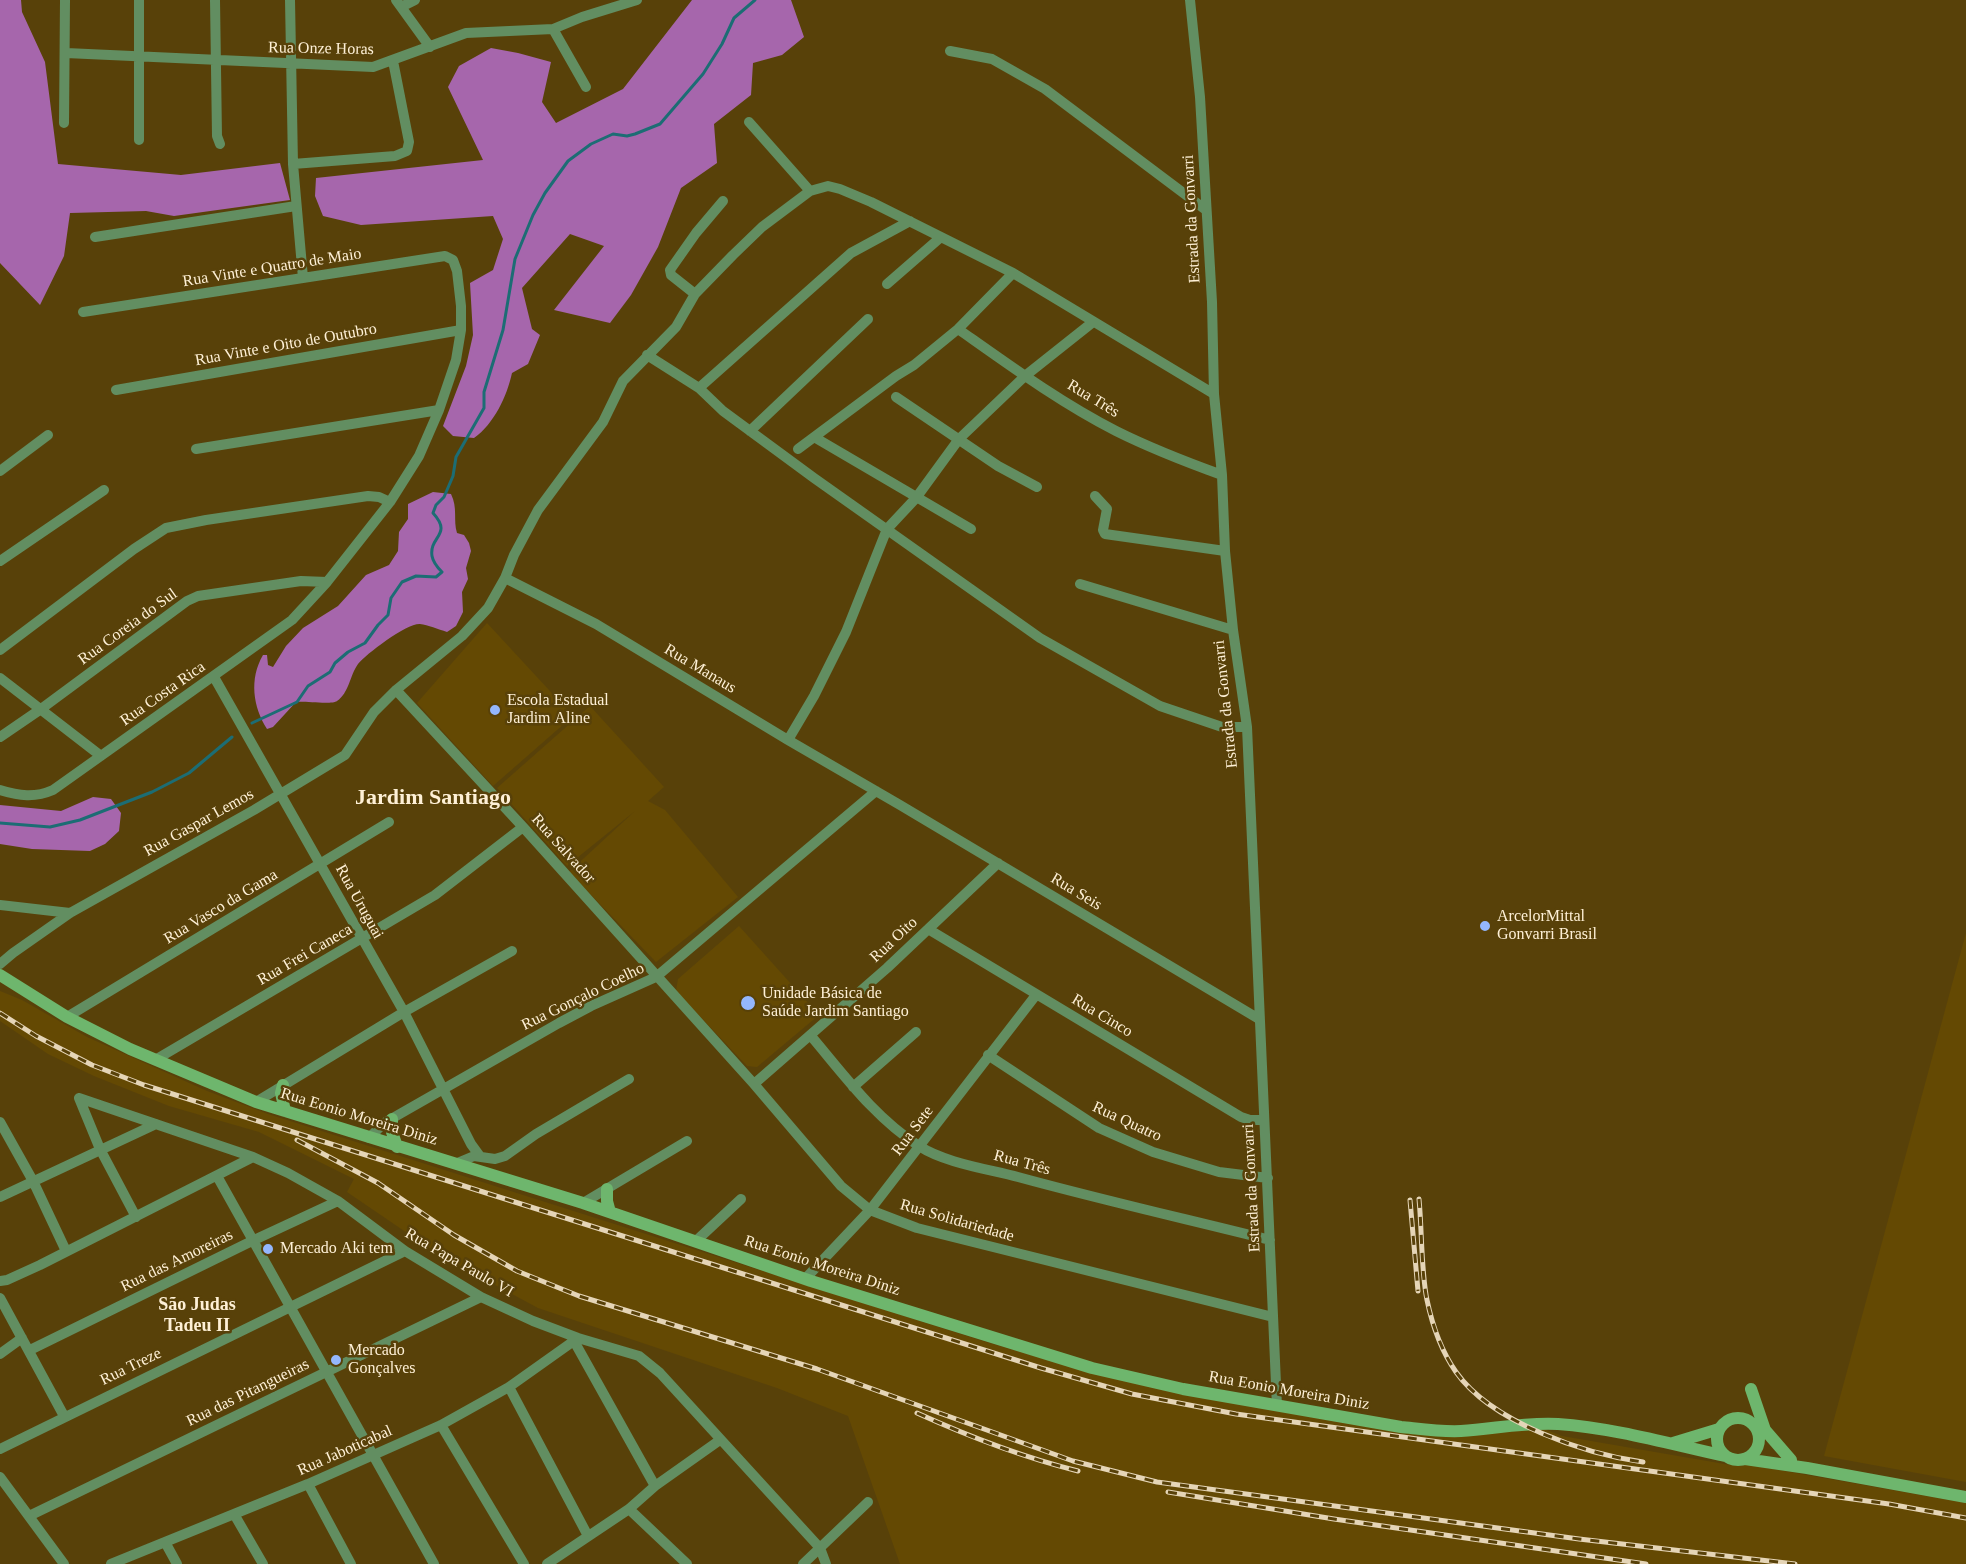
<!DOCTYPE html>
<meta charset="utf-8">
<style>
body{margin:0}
canvas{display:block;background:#584109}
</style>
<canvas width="1966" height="1564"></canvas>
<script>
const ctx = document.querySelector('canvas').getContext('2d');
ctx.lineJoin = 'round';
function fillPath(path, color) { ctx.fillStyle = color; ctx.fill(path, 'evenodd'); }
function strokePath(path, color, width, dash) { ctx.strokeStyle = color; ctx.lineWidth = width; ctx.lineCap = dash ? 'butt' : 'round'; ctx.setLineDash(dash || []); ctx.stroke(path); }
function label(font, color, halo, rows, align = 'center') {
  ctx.font = font + ' "Times New Roman",serif'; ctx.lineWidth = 5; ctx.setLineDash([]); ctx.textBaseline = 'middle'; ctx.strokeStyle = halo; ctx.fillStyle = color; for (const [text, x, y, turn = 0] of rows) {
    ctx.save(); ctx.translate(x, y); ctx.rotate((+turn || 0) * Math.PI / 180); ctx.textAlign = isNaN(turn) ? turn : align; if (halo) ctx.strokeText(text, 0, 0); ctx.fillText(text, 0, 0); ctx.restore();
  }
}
fillPath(new Path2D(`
 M487 623 573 716 493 786 417 703Z
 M590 706 664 787 648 801 665 810 738 897 656 962 569 872 635 811 567 866 497 788Z
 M739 926 819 1015 757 1067 747 1066 676 991 678 979Z
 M1966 933V1482L1824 1456Z
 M0 991 22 1000 87 1037 207 1091 268 1114 986 1342 1090 1372 1429 1435 1451 1437 1508 1429 1539 1427 1562 1436 1736 1466 1748 1465 1784 1471 1966 1503V1564H900L848 1416 777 1388 538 1308 438 1254 347 1192 354 1179 259 1132 169 1106 94 1076 48 1054 0 1021Z`), '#644903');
fillPath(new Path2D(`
 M0 0H21L22 12 45 62 58 164 181 175 280 163 290 200 174 216 146 211 70 213 64 256 40 305 0 263Z
 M692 0H791L804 37 782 55 753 63 751 95 714 124 717 163 681 188 658 247 631 295 610 323 554 310 604 246 570 234 522 288 532 329 540 335 528 364 512 373C507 396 494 424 474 438L453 436 443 426 466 366 473 335 470 283 493 270 503 239 493 216 361 225 323 216 315 196 316 178 483 160 448 87 459 66 491 48 518 53 551 62 542 102 556 123 623 89Z
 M433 492 451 494C458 508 453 520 457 533L464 535 469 543 471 551 466 568 468 579 462 592 463 612 456 626 447 632C438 629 428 625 420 624 407 623 366 654 358 664 350 675 349 693 337 701 332 705 305 701 296 702L273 727 267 729C253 707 249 679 263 655H267L268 665 273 667 286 646 303 628 338 606 366 575 389 565 398 551 399 532 408 519V504Z
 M93 797 111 799 121 813 119 831 105 844 90 851 32 849 0 844V805L61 811Z`), '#a666ac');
strokePath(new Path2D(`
 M252 723 297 702 308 686 330 672 335 663 348 652 365 643 378 625 388 615 391 598 402 582 416 576 436 577 442 572C438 568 433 562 432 556 429 536 453 535 433 513L436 505 444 497 453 476 456 457 484 408V392L503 330 515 259 533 215 545 193 568 161 591 144 613 134 627 136 635 134 660 124 703 74 722 44 734 18 755 0
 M0 823 50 827 80 820 152 792 189 773 232 737`), '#1c6d74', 3);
strokePath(new Path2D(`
 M215 0 217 136 220 144
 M290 0 293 164 303 278
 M396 0 430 47
 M1190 0 1200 97 1212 302 1214 394 1222 475 1225 551 1233 630 1247 727 1277 1406
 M401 7 415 0
 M553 29 586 87
 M950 51 992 59 1045 89 1206 210
 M66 53 373 67 466 33 553 29 582 17 637 0
 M749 122 810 191 828 186 840 189 871 202 1013 273 1214 394
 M64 123 65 0
 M139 140V0
 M293 164 395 156 407 151 409 142 393 61
 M95 237 296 206
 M887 284 941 237
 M695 294 671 275 670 270 696 233 723 201
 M958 329C1009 365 1061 403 1116 431 1150 448 1186 462 1222 475
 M647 355 699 388 723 411 814 478 1040 638 1160 706 1222 727H1247
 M699 388 851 253 910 221
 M116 390 461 330
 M896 397 998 466 1037 487
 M750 431 868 319
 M814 437 971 529
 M196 449 439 410
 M798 449 896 376 914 365 958 329 1013 273
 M0 471 48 435
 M1095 496 1107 509 1103 530 1105 534 1225 551
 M0 561 104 490
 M505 578 596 624 788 740 900 805 1259 1019
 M1080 584 1233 630
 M0 650 134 549 166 528 206 520 368 496 379 497 390 502
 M214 677 404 1012 471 1144 479 1155
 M0 678 101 756
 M396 690 523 827 754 1084 841 1186 870 1210 917 1228 1273 1317
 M0 737 41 709 187 601 198 596 301 581 327 582
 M788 740 814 696 846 632 887 529 916 498 959 439 1025 376 1093 322
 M0 790C19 796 35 798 53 790L292 620 327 582 390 502 419 456 439 410 456 360 461 330V306L457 271 453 260 445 256 83 312
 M0 905 70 913
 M928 929 1241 1117 1250 1120H1263
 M0 964 13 953 70 913 254 810 345 755 374 712 396 690 462 636 488 608 505 578 514 555 538 510 603 422 623 381 676 327 695 294 733 255 762 227 810 191
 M67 1017 389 822
 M811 1036C844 1075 875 1118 919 1146 945 1163 988 1169 1018 1177 1102 1200 1186 1219 1270 1240
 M988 1055 1099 1128 1153 1152 1219 1172 1268 1178
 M155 1060 435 895 523 827
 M754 1084 887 968 998 863
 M853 1087 916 1032
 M79 1098 253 1157 288 1173 338 1201 405 1251 481 1297 533 1321 578 1338 639 1356 660 1373 820 1548 826 1564
 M79 1098 100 1149 136 1217
 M256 1102 404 1012 512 951
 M0 1122 33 1181 66 1251
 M369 1138 384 1123 559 1023 591 1006 656 977 876 791
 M455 1164 474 1156 495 1159 505 1156 536 1134 629 1079
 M217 1176 434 1564
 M0 1197 156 1124
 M583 1203 687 1141
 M696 1241 741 1199
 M805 1279 870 1210 1036 995
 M0 1281 7 1280 40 1265 253 1157
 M0 1298 64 1416
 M574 1341 655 1486
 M30 1350 252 1241 338 1201
 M0 1354 22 1338
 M509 1387 588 1536
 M441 1425 524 1564
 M0 1449 405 1251
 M0 1477 64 1564
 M308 1484 351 1564
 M629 1509 687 1564
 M234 1514 263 1564
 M29 1516 481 1297
 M165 1542 177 1564
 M111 1564 308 1484 441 1425 509 1387 578 1338
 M547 1564 629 1509 655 1486 720 1440
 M803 1564 868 1502`), '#628e61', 10);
strokePath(new Path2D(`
 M0 975 67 1017 130 1049 256 1102 583 1203 811 1281 1092 1368 1183 1389 1401 1427C1421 1429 1441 1432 1461 1431 1494 1429 1524 1422 1558 1424 1614 1428 1670 1444 1725 1456
 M283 1085 281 1093 285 1111
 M392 1119V1132L397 1147
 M607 1189V1201L610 1212
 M1751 1389 1765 1430 1791 1460
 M1717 1439a21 21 0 1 1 42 0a21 21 0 1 1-42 0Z
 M1673 1443 1719 1429
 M1745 1459 1807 1468 1966 1497`), '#6eb66d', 12);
const rail = new Path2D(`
 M0 1013 36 1036 92 1065 144 1085 1041 1368 1132 1394 1236 1414 1889 1504 1966 1518
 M297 1140 378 1183 454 1235 517 1271 579 1296 817 1369 1073 1461 1157 1482 1579 1539 1795 1564
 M1419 1199C1422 1230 1421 1271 1427 1300 1432 1324 1442 1352 1456 1372 1491 1422 1584 1454 1643 1462
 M1410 1200 1418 1291
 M917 1413C970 1437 1022 1457 1078 1471
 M1168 1492 1334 1519 1646 1564`);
strokePath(rail, '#e5d5b7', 5);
strokePath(rail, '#584109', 3, [9]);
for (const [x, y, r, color] of [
 [495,710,6,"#94b7fd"],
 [1485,926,6,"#94b7fd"],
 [748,1003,8,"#94b7fd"],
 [268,1249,6,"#94b7fd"],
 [336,1360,6,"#94b7fd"]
]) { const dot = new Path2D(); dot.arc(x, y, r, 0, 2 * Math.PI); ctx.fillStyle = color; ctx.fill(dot); strokePath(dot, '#584109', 2); }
label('16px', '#fef0d6', '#584109', [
 ["Rua Onze Horas",321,49,1],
 ["Estrada da Gonvarri",1192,219,-93],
 ["Rua Vinte e Quatro de Maio",272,268,-9],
 ["Rua Vinte e Oito de Outubro",286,345,-10],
 ["Rua Três",1093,399,31],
 ["Rua Coreia do Sul",128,627,-36],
 ["Rua Manaus",700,669,31],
 ["Rua Costa Rica",163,694,-35],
 ["Estrada da Gonvarri",1226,704,-96],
 ["Rua Gaspar Lemos",199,823,-29],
 ["Rua Salvador",563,849,48],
 ["Rua Seis",1076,892,31],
 ["Rua Uruguai",359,902,61],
 ["Rua Vasco da Gama",221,907,-31],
 ["Rua Oito",894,940,-43],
 ["Rua Frei Caneca",305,955,-30],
 ["Rua Gonçalo Coelho",583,997,-26],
 ["Rua Cinco",1102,1016,31],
 ["Rua Eonio Moreira Diniz",359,1117,17],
 ["Rua Quatro",1127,1122,25],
 ["Rua Sete",913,1131,-53],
 ["Rua Três",1022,1163,15],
 ["Estrada da Gonvarri",1252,1188,-93],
 ["Rua Solidariedade",957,1221,16],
 ["Rua das Amoreiras",177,1261,-26],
 ["Rua Papa Paulo VI",459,1263,30],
 ["Rua Eonio Moreira Diniz",822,1266,18],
 ["Rua Treze",131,1367,-26],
 ["Rua Eonio Moreira Diniz",1289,1391,10],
 ["Rua das Pitangueiras",248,1393,-26],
 ["Rua Jaboticabal",345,1451,-24]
]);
label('16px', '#fef0d6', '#584109', [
 ["Escola Estadual",507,701],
 ["Jardim Aline",507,719],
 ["ArcelorMittal",1497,917],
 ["Gonvarri Brasil",1497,935],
 ["Unidade Básica de",762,994],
 ["Saúde Jardim Santiago",762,1012],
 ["Mercado Aki tem",280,1249],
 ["Mercado",348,1351],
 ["Gonçalves",348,1369]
], 'left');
label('bold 18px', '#fef0d6', '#584109', [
 ["São Judas",197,1305],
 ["Tadeu II",197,1326]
]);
label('bold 22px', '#fef0d6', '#584109', [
 ["Jardim Santiago",433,798]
]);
</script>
